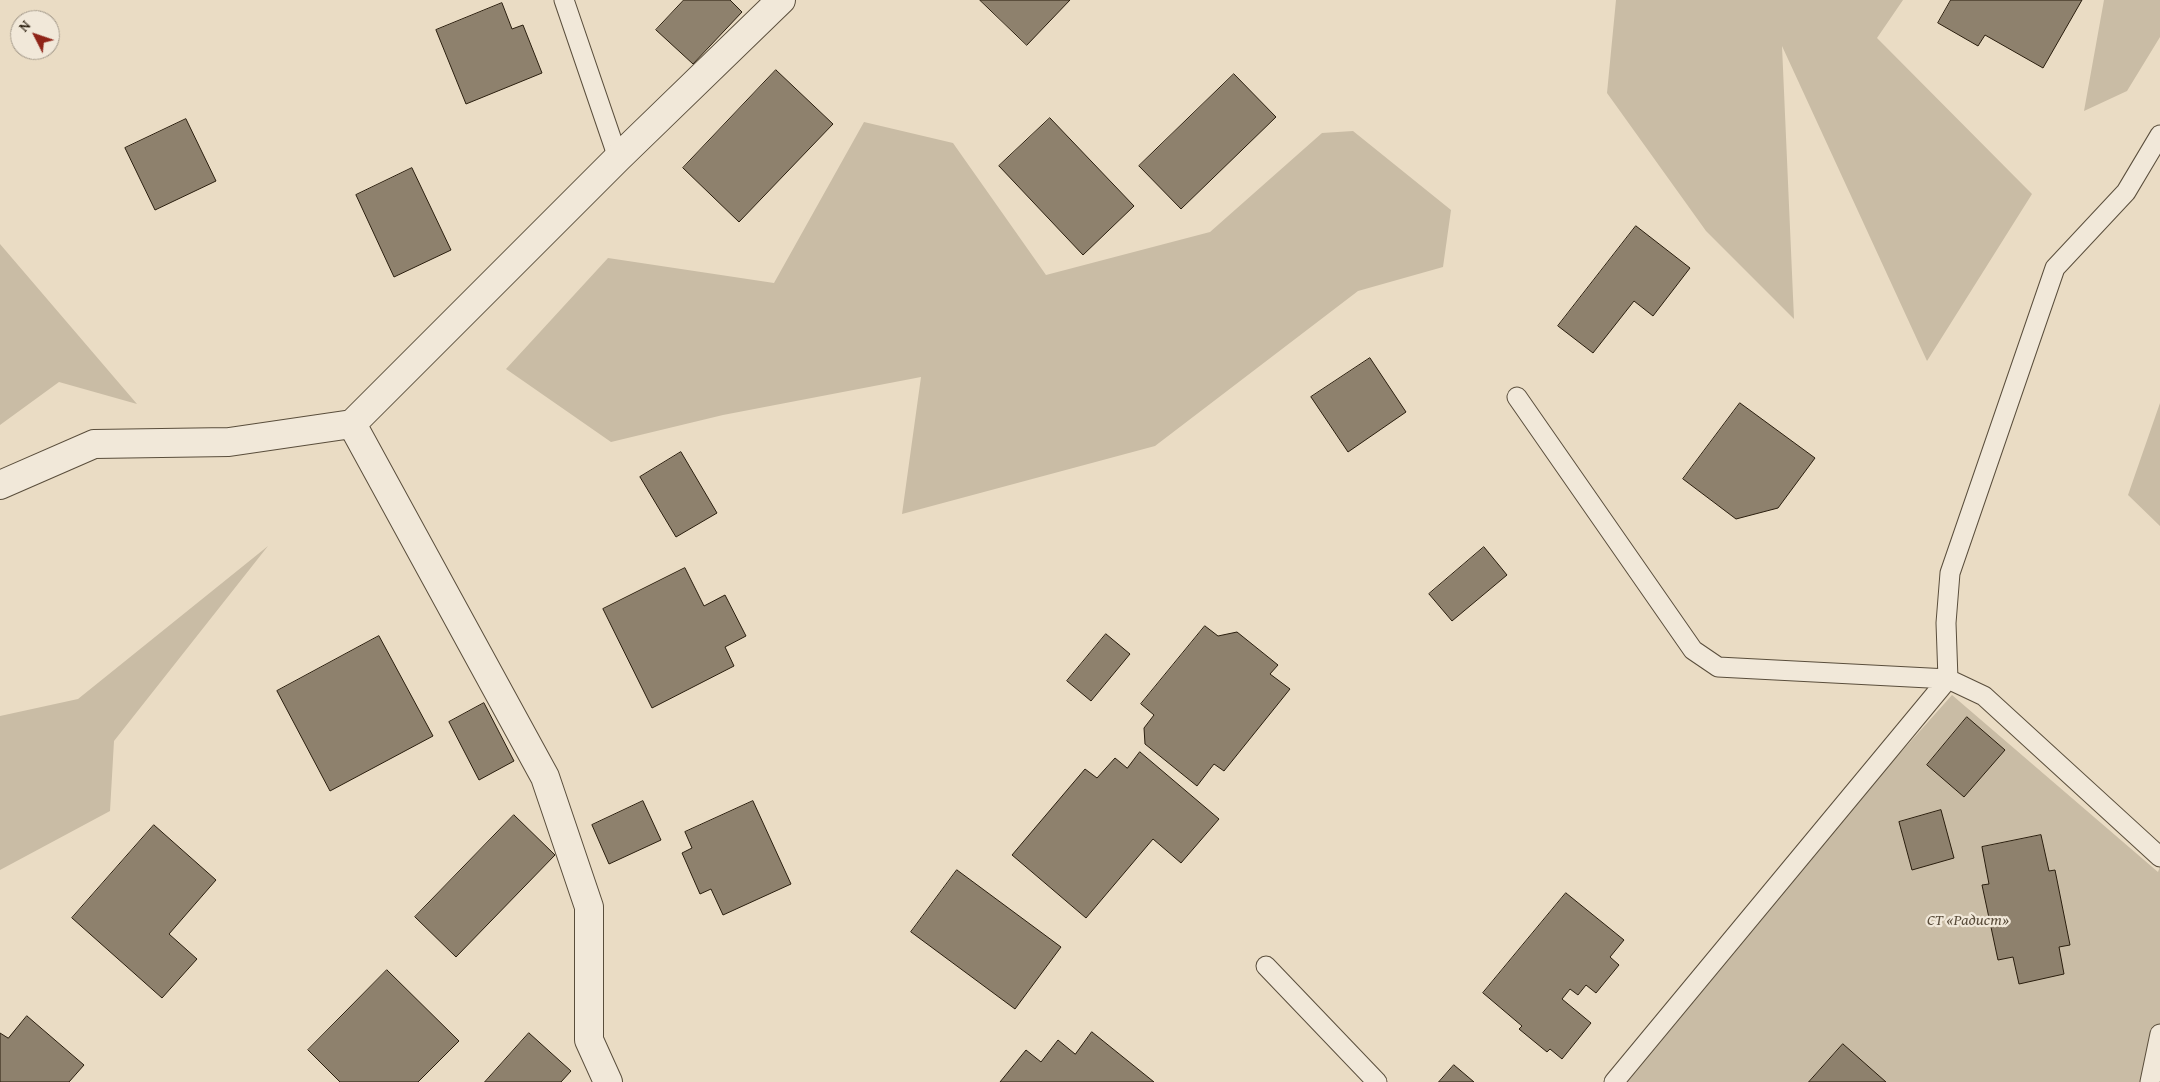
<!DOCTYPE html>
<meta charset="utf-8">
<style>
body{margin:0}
#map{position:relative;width:2160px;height:1082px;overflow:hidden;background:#eadcc4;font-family:"Gentium Book Plus",serif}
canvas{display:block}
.north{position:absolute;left:10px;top:10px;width:50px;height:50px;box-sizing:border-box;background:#f1e8d9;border:1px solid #a19788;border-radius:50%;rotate:311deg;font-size:14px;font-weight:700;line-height:20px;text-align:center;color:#2a1e0e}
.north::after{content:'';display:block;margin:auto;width:18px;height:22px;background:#8f2418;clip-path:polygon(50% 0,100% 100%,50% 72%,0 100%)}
</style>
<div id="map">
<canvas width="2160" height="1082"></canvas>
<div class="north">N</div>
</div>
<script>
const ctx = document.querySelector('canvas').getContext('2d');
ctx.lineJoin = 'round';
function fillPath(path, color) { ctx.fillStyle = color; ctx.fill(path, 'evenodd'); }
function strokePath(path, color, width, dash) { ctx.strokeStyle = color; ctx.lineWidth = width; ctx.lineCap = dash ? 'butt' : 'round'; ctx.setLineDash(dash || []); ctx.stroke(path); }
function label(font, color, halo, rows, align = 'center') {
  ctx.font = font + ' "Gentium Book Plus",serif'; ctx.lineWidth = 4.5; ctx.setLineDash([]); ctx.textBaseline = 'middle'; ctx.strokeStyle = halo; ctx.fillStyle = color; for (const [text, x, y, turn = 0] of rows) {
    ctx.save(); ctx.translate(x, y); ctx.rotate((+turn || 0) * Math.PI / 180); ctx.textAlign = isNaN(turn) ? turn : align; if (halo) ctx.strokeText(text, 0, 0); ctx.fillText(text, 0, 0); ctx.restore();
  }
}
fillPath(new Path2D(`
 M1616 0H1903L1877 38 2032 194 1927 361 1782 46 1794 319 1706 231 1607 93Z
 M2104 0H2160V37L2127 91 2084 111Z
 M864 122 953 143 1046 275 1210 232 1322 133 1353 131 1451 210 1443 267 1358 291 1155 446 902 514 921 377 723 415 611 442 506 369 608 258 774 283Z
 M0 244 137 404 59 382 0 425Z
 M2160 403V526L2128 495Z
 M268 546 114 741 110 811 0 870V716L78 699Z
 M1952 695 2158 872 2160 866V1082H1607Z`), '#c9bca5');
const building = new Path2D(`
 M684 0H730L742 12 693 64 656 30Z
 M980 0H1070L1027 45Z
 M1951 0H2082L2043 68 1985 35 1978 46 1938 23Z
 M502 3 512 29 523 25 542 73 466 104 436 30Z
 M776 70 833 124 739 222 683 168Z
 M1234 74 1276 117 1181 209 1139 166Z
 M1050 118 1134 206 1083 255 999 166Z
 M186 119 216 181 155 210 125 148Z
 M412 168 451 250 394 277 356 195Z
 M1636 226 1690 268 1653 316 1634 301 1593 353 1558 326Z
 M1370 358 1406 412 1348 452 1311 397Z
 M1740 403 1815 458 1778 508 1736 519 1683 479Z
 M681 452 717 513 676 537 640 477Z
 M1484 547 1507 575 1452 621 1429 594Z
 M685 568 704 606 725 595 746 636 725 647 734 666 652 708 603 609Z
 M1205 626 1218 636 1237 632 1278 665 1270 674 1290 689 1224 771 1214 764 1197 786 1145 744 1144 728 1154 715 1141 704Z
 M1106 634 1130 654 1091 701 1067 681Z
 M379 636 433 736 330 791 277 691Z
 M484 703 514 761 479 780 449 722Z
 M1967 717 2005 750 1964 797 1927 765Z
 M1140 752 1219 819 1181 863 1153 839 1086 918 1012 855 1085 769 1097 778 1115 758 1127 768Z
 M643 801 661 840 609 864 592 825Z
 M753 801 791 884 723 915 711 889 700 894 682 853 692 848 685 832Z
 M1941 810 1954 858 1912 870 1899 822Z
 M514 815 555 855 456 957 415 917Z
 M154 825 216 880 169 934 197 959 162 998 72 918Z
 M2041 835 2049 871 2055 870 2070 945 2059 947 2064 974 2019 984 2013 957 1998 960 1982 885 1989 884 1982 847Z
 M957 870 1061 947 1015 1009 911 932Z
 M1566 893 1624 940 1610 957 1619 965 1596 993 1586 985 1578 995 1570 989 1562 999 1591 1023 1562 1059 1550 1049 1547 1052 1519 1029 1522 1026 1483 993Z
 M387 970 459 1041 418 1082H340L308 1050Z
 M27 1016 84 1065 69 1082H0V1033L8 1038Z
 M1092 1032 1154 1082H1000L1026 1050 1041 1062 1058 1040 1075 1054Z
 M529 1033 571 1071 561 1082H485Z
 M1843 1044 1886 1082H1809Z
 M1454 1065 1474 1082H1439Z`);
fillPath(building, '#8e816d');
strokePath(building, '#2a1e0e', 1);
const lane = new Path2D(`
 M564 0 618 158
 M1517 397 1693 650 1718 667 1948 679 1984 696 2160 857
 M1266 966 1377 1082
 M1614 1082 1948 679 1946 623 1950 573 2055 268 2126 192 2160 135
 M2150 1082 2160 1034`);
const street = new Path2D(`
 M352 424 545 777 589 907V1040L608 1082
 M0 485 94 444 229 442 352 424 618 158 781 0`);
strokePath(lane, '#5a4e3c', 21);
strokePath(street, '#5a4e3c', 30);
strokePath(lane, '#f1e8d9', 19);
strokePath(street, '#f1e8d9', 28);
label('italic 16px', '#5a4d3b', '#f1e8d9', [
 ["СТ «Радист»",1968,921]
]);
</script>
